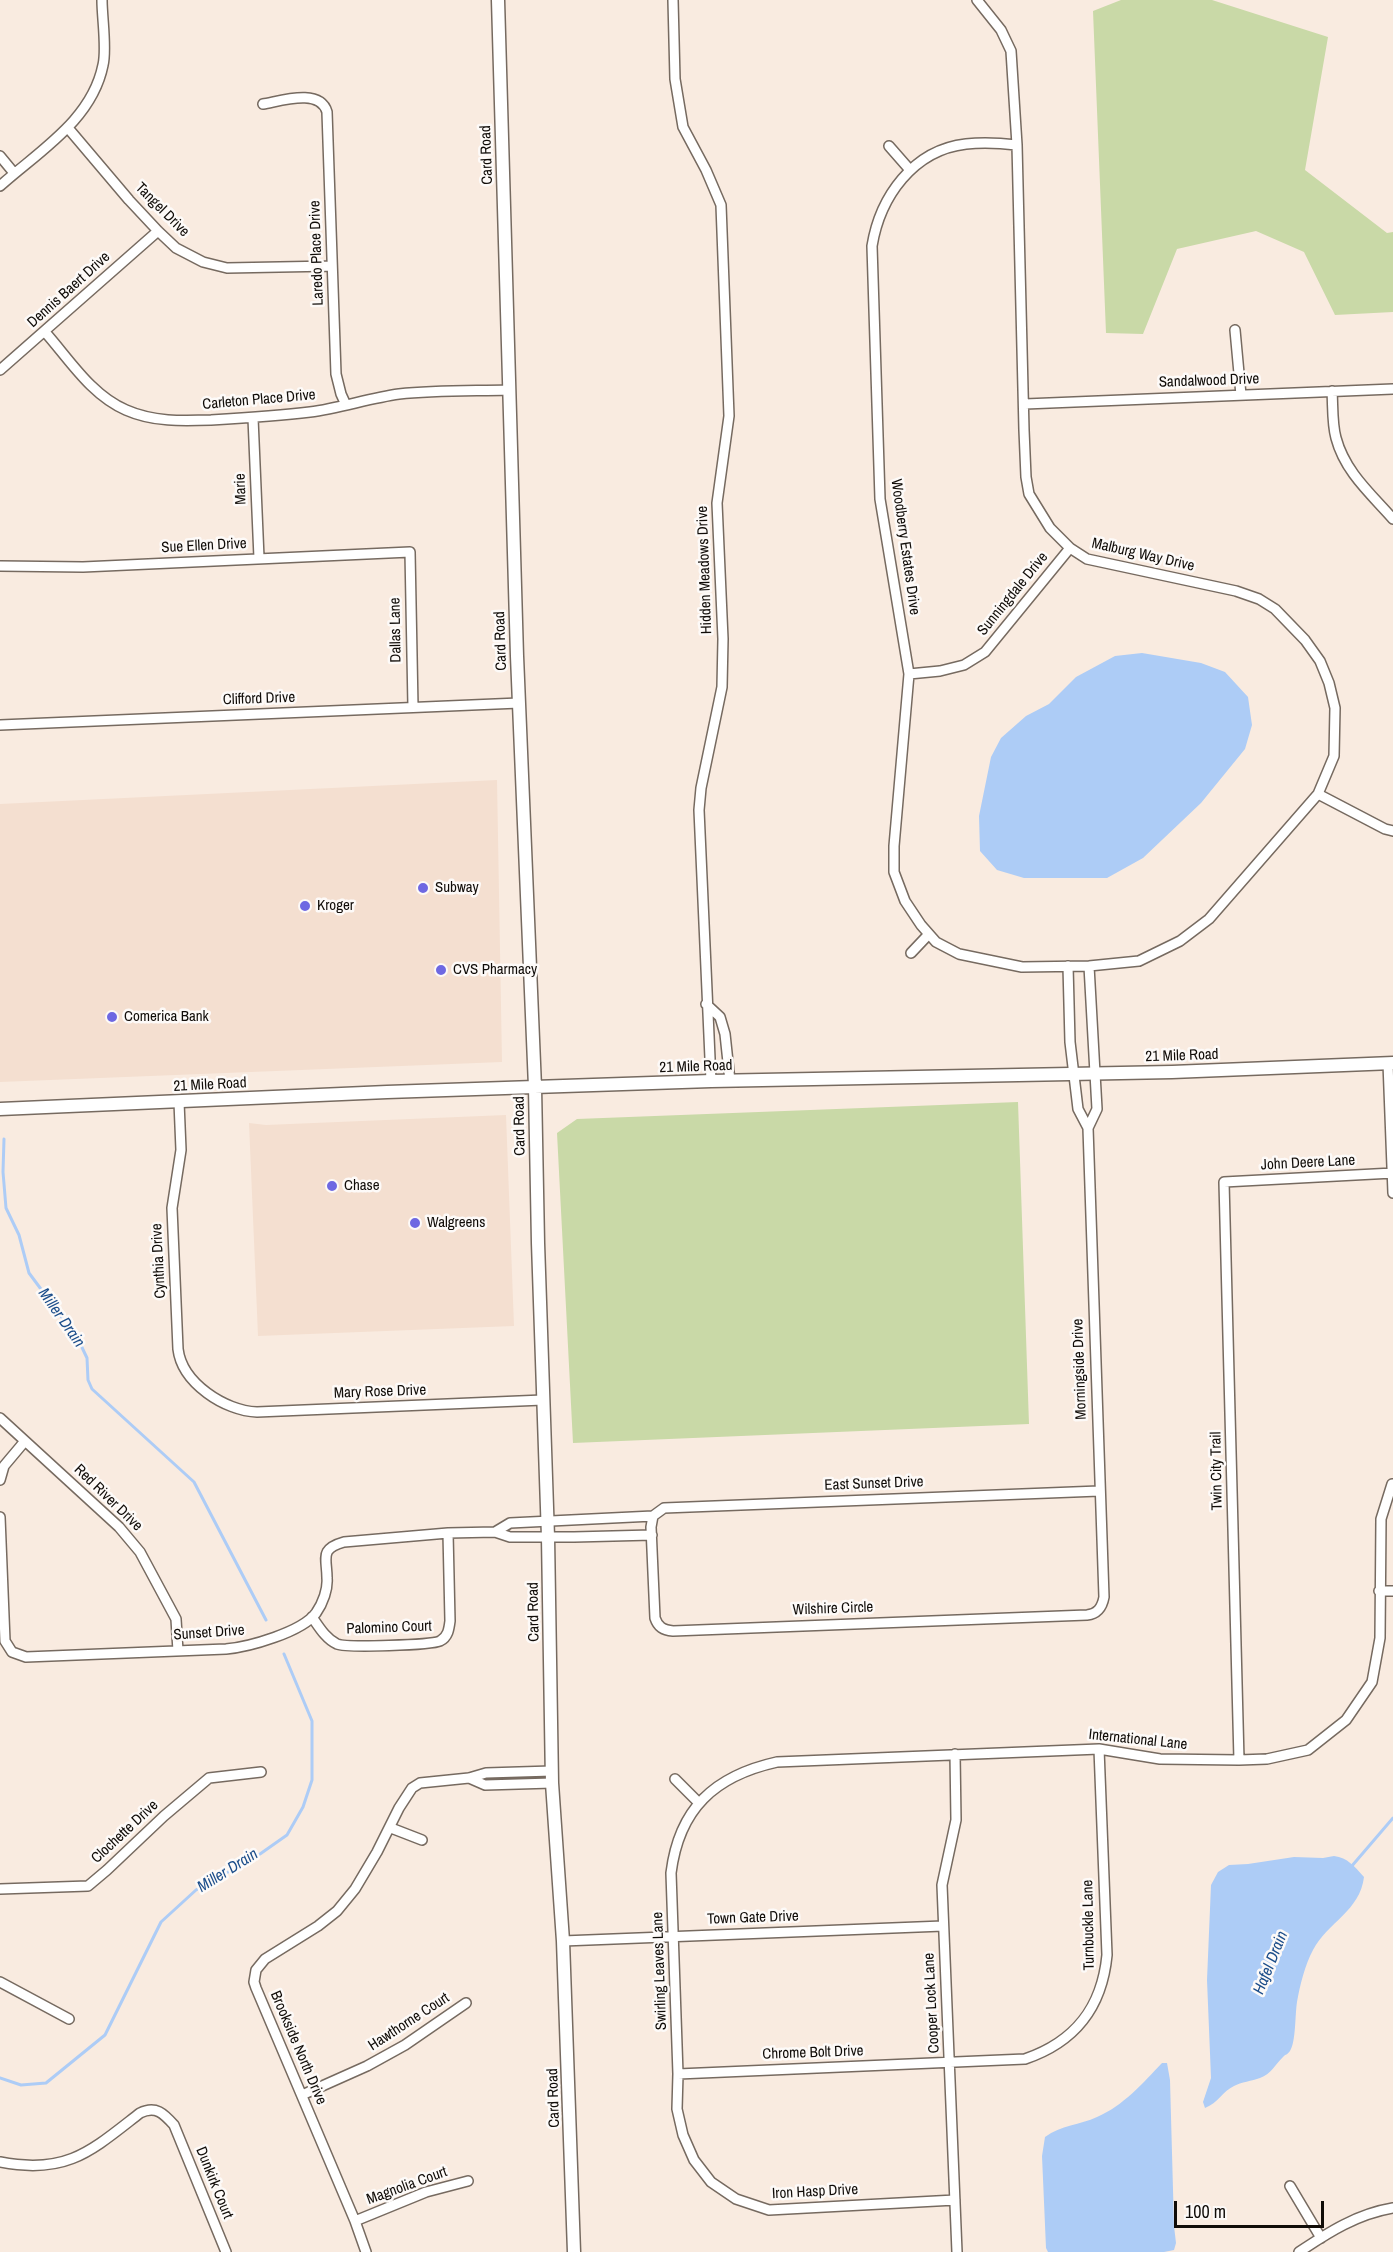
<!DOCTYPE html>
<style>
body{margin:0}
#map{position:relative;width:1393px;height:2252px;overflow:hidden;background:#f9ebe0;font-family:"Archivo Narrow",sans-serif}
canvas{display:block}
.scale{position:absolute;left:1174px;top:2201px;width:150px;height:27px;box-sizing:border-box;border:3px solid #100c08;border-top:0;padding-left:8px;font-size:18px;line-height:21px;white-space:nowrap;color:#100c08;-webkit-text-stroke:4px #fdfaf8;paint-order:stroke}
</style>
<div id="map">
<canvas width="1393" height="2252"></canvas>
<div class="scale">100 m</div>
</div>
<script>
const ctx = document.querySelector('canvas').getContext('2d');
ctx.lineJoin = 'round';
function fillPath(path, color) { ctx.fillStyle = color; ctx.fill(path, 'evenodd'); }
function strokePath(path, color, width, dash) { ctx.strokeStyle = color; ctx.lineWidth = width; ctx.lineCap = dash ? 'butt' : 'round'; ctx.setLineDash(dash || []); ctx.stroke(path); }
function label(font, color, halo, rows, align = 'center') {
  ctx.font = font + ' "Archivo Narrow",sans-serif'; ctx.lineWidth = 5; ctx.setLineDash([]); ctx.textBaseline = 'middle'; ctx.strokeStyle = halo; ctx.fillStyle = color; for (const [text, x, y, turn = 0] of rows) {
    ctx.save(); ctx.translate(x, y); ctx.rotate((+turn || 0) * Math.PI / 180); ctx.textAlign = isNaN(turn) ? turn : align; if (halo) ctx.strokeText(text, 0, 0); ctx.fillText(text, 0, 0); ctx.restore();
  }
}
fillPath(new Path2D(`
 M497 780 502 1062 0 1082V804Z
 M506 1115 514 1326 258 1336 249 1123 266 1125Z`), '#f4dfd0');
fillPath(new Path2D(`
 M1121 0H1212L1328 37 1305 170 1387 233 1393 232V312L1335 315 1304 252 1256 231 1177 249 1143 334 1106 333 1093 11Z
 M1018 1102 1029 1424 573 1443 557 1133 577 1119Z`), '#c9d9a7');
fillPath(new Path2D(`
 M1142 653 1201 663 1225 672 1248 697 1252 725 1245 749 1201 803 1143 858 1107 878H1024L997 870 980 851 979 816 991 757 1001 738 1026 716 1049 704 1076 677 1115 656Z
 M1334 1856C1348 1858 1354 1866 1364 1877 1360 1911 1328 1922 1313 1950 1305 1965 1300 1985 1297 2002 1295 2014 1296 2042 1290 2051 1286 2056 1287 2053 1283 2057 1275 2065 1271 2074 1260 2078 1252 2081 1241 2082 1234 2086 1223 2091 1218 2103 1205 2108L1203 2102 1211 2078 1207 1980 1211 1885 1218 1872 1229 1865 1248 1864 1294 1857 1323 1858Z
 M1162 2063H1167L1170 2080 1174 2226 1176 2243 1174 2250 1164 2252H1048L1046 2248 1042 2156 1045 2137C1061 2125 1080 2125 1097 2117 1123 2106 1143 2083 1162 2063Z`), '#adccf6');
strokePath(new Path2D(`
 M4 1139 3 1172 6 1208 19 1235 29 1273 78 1339 87 1358 88 1380 92 1389 194 1482 266 1620
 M1351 1867 1393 1818
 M0 2078 21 2085 46 2083 105 2035 161 1922 196 1890 260 1854 287 1835 303 1807 312 1780V1721L284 1654`), '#adccf6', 3);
const minor = new Path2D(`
 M673 0 675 79 683 127 706 170 721 205 729 416 717 503 723 639 722 687 701 788 699 810 711 1081
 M977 0 1001 30 1011 51 1017 145 1024 430 1026 477 1029 494 1050 528 1070 548 1087 559 1236 591 1259 599 1275 609 1305 640 1320 661 1329 683 1335 708 1334 756 1318 794 1209 919 1180 941 1139 961 1089 966 1022 967 959 954 936 942 921 925 905 901 894 872V846L909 674 880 499 872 246C880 197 913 150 966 144 983 142 1000 143 1017 145
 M263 104C281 101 320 88 327 112L336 374 341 394 346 405
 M68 128 129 200 158 231 176 248 203 262 227 268 332 266
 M889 146 910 170
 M0 156 14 173
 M0 186C39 151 92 120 103 65 107 49 102 18 102 0
 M1235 330 1241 395
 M45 332C69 359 91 395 126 410 153 422 182 421 211 420 244 418 277 416 310 412 340 408 370 398 399 394 435 390 472 391 508 390
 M0 370 158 231
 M1332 391C1333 406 1332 424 1336 438 1345 472 1371 494 1393 519
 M1025 404 1393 389
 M253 418 259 558
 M0 566 83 567 410 552 413 707
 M909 674 940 671 964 665 985 652 1070 548
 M0 725 519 703
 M1318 794 1385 829 1393 831
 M911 953 929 934
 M1068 966 1070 1042 1078 1109 1088 1128 1104 1597C1102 1608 1097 1614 1087 1615L673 1631C663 1630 658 1627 655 1618L651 1527 653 1516 664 1508 1099 1491
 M706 1004 720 1017 725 1034 730 1081
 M1388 1063 1393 1193
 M179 1102 181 1150 172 1208 178 1349C182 1383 225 1411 257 1412L543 1400
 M1088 1128 1097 1109 1089 966
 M0 1418 119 1527 140 1552 176 1619 178 1651
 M0 1480 4 1466 25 1441
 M0 1517 5 1641 12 1652 26 1657 226 1649C249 1647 302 1632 316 1613 323 1603 328 1589 327 1578 327 1558 319 1549 344 1542L448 1533 495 1532 510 1537H574L652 1535
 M495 1532 510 1523 653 1516
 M1379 1591H1393
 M312 1617C319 1627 326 1639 337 1644 347 1648 431 1645 440 1641 448 1637 449 1629 450 1621L448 1533
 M955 1754 956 1820 942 1885 957 2252
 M1239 1760 1224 1182 1393 1173
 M469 1778 485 1785 552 1783
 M675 1779 699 1803
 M391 1828 422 1840
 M0 1889 88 1886 107 1870 164 1816 209 1778 261 1772
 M563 1941 943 1926
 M0 1982 69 2019
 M678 2074 1025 2059C1075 2042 1102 2008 1107 1955L1099 1749
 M302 2095 367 2066 405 2045 466 2003
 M0 2162C67 2175 91 2151 140 2113 156 2105 164 2114 174 2125L226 2252
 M1290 2186 1321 2238
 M955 2200 769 2210 736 2199 711 2182 694 2160 683 2135 677 2109 678 2074 671 1873C679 1809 714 1776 777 1762L1099 1749 1160 1759 1239 1760 1267 1759 1308 1750 1346 1720 1372 1682 1380 1638 1381 1519 1392 1484
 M355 2221 426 2192 468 2181
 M366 2252 355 2221 256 1988 254 1982 256 1970 265 1959 318 1926 337 1911 355 1889 377 1852 399 1808 412 1788 420 1783 469 1778 486 1773 552 1771
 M1299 2252C1329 2232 1357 2214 1393 2208`);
const tertiary = new Path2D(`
 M498 0 517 656 535 1087 538 1243 548 1537 552 1783 563 1941 574 2252
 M0 1109 387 1092 711 1081 1172 1072 1393 1063`);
strokePath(minor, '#766a60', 12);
strokePath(tertiary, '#766a60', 15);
strokePath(minor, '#fff', 9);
strokePath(tertiary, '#fff', 12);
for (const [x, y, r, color] of [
 [423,888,6,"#6e68e2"],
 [305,906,6,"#6e68e2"],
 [441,970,6,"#6e68e2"],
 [112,1017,6,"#6e68e2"],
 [332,1186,6,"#6e68e2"],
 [415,1223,6,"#6e68e2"]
]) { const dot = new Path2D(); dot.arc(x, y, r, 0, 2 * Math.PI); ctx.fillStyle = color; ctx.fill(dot); strokePath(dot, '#fdfaf8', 2); }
label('15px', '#100c08', '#fdfaf8', [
 ["Card Road",487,155,-92],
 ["Tangel Drive",162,210,45],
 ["Laredo Place Drive",317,253,-92],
 ["Dennis Baert Drive",69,290,-42],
 ["Sandalwood Drive",1209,381,-2],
 ["Carleton Place Drive",259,400,-5],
 ["Marie",241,489,-92],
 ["Sue Ellen Drive",204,546,-3],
 ["Woodberry Estates Drive",905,547,82],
 ["Malburg Way Drive",1143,555,13],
 ["Hidden Meadows Drive",705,570,-92],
 ["Sunningdale Drive",1013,594,-51],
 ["Dallas Lane",396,630,-91],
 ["Card Road",501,641,-92],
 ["Clifford Drive",259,699,-2],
 ["21 Mile Road",1182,1056,-2],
 ["21 Mile Road",696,1067,-2],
 ["21 Mile Road",210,1085,-3],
 ["Card Road",520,1126,-91],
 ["John Deere Lane",1308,1163,-3],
 ["Cynthia Drive",159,1261,-93],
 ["Morningside Drive",1080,1369,-92],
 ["Mary Rose Drive",380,1392,-2],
 ["Twin City Trail",1217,1471,-91],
 ["East Sunset Drive",874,1484,-2],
 ["Red River Drive",108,1498,44],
 ["Wilshire Circle",833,1609,-2],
 ["Card Road",534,1612,-91],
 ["Palomino Court",389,1628,-2],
 ["Sunset Drive",209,1633,-4],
 ["International Lane",1138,1740,6],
 ["Clochette Drive",125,1832,-43],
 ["Town Gate Drive",753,1918,-2],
 ["Turnbuckle Lane",1089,1925,-91],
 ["Swirling Leaves Lane",660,1971,-92],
 ["Cooper Lock Lane",932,2003,-93],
 ["Hawthorne Court",409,2022,-33],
 ["Brookside North Drive",298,2048,67],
 ["Chrome Bolt Drive",813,2053,-2],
 ["Card Road",554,2098,-92],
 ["Dunkirk Court",214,2183,68],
 ["Magnolia Court",407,2186,-20],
 ["Iron Hasp Drive",815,2192,-3]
]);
label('15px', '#100c08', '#fdfaf8', [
 ["Subway",435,888],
 ["Kroger",317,906],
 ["CVS Pharmacy",453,970],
 ["Comerica Bank",124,1017],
 ["Chase",344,1186],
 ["Walgreens",427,1223]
], 'left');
label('italic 16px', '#1b4d8a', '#fdfaf8', [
 ["Miller Drain",61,1318,55],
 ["Miller Drain",228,1871,-32],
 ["Hafel Drain",1271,1963,-68]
]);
</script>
